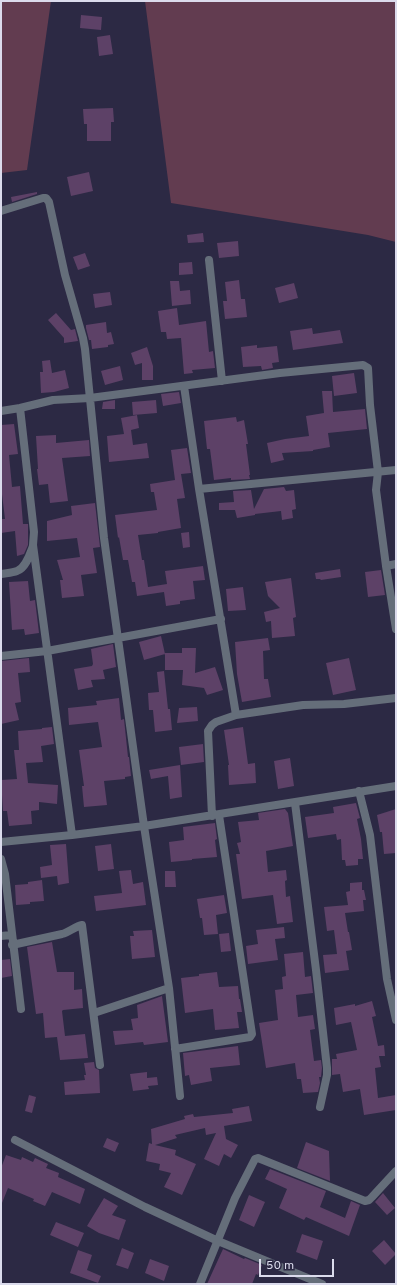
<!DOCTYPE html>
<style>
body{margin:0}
#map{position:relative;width:397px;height:1285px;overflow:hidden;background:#2c2944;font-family:Overpass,sans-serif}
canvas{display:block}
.frame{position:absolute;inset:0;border:2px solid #dbdbec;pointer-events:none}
.scale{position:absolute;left:259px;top:1259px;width:75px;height:18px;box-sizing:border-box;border:2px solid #dbdbec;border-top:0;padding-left:5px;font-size:12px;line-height:14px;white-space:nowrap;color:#dbdbec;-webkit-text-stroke:3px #2c2944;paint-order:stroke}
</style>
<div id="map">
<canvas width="397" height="1285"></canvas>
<div class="frame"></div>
<div class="scale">50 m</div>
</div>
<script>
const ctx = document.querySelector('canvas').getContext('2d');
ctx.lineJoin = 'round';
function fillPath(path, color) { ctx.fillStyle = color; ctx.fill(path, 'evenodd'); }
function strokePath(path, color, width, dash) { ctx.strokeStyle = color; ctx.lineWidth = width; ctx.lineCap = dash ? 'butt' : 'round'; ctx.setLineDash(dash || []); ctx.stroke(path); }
fillPath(new Path2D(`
 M1 1H51L27 170 1 173Z
 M145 1H396V242L368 235 171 203Z`), '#623c50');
fillPath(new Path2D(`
 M81 15 102 17 101 30 80 28Z
 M110 35 113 54 99 56 97 37Z
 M113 108 114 122H111V141H87V124H84L83 109Z
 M89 172 93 191 71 196 67 177Z
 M37 192V194L12 202 11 197Z
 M203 233 204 242 188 243 187 235Z
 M238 241 239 256 219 258 217 243Z
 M85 253 90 266 78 270 73 257Z
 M192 262 193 274 179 275V263Z
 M239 280 241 299H245L247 317 225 319 223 301H227L225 282Z
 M170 281H179L180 291 190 290 191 304 172 306Z
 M294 283 298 298 279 303 275 288Z
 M110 292 112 305 95 308 93 294Z
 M177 308 179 325 206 321 209 352 213 351 215 368 192 370 193 373 184 374 181 338 167 339 166 332H161L158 311Z
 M56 313 71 330 75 329 78 341 64 343V338L48 320Z
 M106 322 107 333 111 332 114 344 108 345V347L92 349 91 340H89L86 328V325Z
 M312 328 313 334 340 330 343 343 293 350 290 331Z
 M257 345V348L277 346 279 362 272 363 273 368 262 370 261 366 243 367 241 347Z
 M147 347 153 366V380H142V363L135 365 131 353Z
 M50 360 52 373 65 370 69 388 54 392 41 393 40 372H43L42 361Z
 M120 366 123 380 105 385 101 371Z
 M354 373 357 393 334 396 332 376Z
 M322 391H332L333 412 365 409 367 429 328 433 330 447 313 450V451L282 453 284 460 271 463 267 443 285 439 309 436 306 416 324 413Z
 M179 392 181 403 163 406 161 394Z
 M115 400V409H102L103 402Z
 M156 400 157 413 133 415 132 402Z
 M137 415 139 428 131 430 133 445 147 443 149 458 109 462 107 436 124 434 121 418Z
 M236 417 237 422 244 420 248 444H246L250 475H249L250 479 231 480V478L214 480 210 449H207L204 421Z
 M14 424 18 454 9 455 12 487 20 486 23 524H28V545L24 554 17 556 15 531 1 533V519H5L1 486V425Z
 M56 435V443L89 440 90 456 62 458 68 501 50 503 48 484 39 485 37 469H38L36 436Z
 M187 448 191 473 181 474 185 498 177 499 181 528 158 532V533L138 535 142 560H144L148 587 167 584 165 571 203 566 205 580 193 581 195 599 180 601V604L166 606 164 592 137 596 135 582H132L128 560H123L119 537 118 538 115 515 157 510 154 492H151L150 484 175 480 171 450Z
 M284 487 286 491 294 490 296 509 292 510 293 518 282 520 281 511 255 514V515L237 518 235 510H219V503L234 502 233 491 251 490 254 509 264 489Z
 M95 503 100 547 93 548 97 573 81 575 84 596 62 598 60 580H63L57 560 80 557 77 538 47 541V521L72 515 71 506Z
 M189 532 190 547 183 548 181 533Z
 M340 569 341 577 321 580 320 579H316L315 573Z
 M381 570 385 595 368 597 365 572Z
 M291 578 296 617 293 618 295 636 272 638 271 621 266 622 264 612 280 608 268 596 265 582Z
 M28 581 30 601 35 600 39 633 25 635 24 629 12 630 9 582Z
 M243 587 246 610 228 611 226 589Z
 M161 636 165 654 144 660 139 642Z
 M268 638 270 650 263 651 264 679H268L271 697 242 702 237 674 235 642Z
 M113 644 116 667 103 670 105 679 91 680 93 687 78 690 74 669 92 666 93 664 91 649Z
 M182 648H196L195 673 215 667 223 690 207 695 204 688 182 685 183 670H165V653H182Z
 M29 658 30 672 18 673 21 702 15 703 19 720 1 724V661Z
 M349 658 356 690 333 695 326 663Z
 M164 671 168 709H170L172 730 155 732 153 710H149L148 693 159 692 157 672Z
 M119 698 121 720 124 719 128 757H129L131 776 125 777V779L104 781 107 805 84 807 82 786H84L79 750 102 747 98 722 69 725 68 708 97 705 96 701Z
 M197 707 198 721 177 723 179 708Z
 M52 727 54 744 41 746 43 762 26 763 28 783 58 785 57 804 39 802V810L31 811 32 824 9 826 7 811H3L1 780 17 779 14 750H19L18 731 42 729V728Z
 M243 727 248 764 255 763 256 783 229 785 228 765H229L224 730Z
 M203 744 204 762 181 765 179 747Z
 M290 758 294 786 278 789 274 761Z
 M180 765 182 797 170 799 168 776 151 779 149 770Z
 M356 803 360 818 357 819 361 839 363 859H358V865L346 866 345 860H342L341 839 337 840 336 834 308 838 305 817 334 813 333 807Z
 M285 809 288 813 293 846 266 851 268 872 286 870 287 880 285 881 286 897 290 896 293 922 277 924 273 895 242 899 236 854H240L237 843 241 842 238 822 259 820 258 813Z
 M396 809V853L384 854 382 832H380L377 815Z
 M215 823 217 839 215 840 217 857 192 859V860L171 862 169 842 184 840 183 827Z
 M66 844 69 883 58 885 57 876 41 878 40 867 52 865 50 845Z
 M111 844 114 869 98 871 95 846Z
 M131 870 133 884 143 882 146 905 96 911 94 896 122 893 119 871Z
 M165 871H175L176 887H165Z
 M42 880 44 901 30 902V904L16 905 15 885 28 884V882Z
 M362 882V890H364L366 900H363L364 911 345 913 348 932H349L352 950 346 951 349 970 325 973 323 955 337 954 334 930 327 931 324 907 348 905 346 892 350 891V883Z
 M224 895 227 913 216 915 218 934 204 935 202 918H200L197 899Z
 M284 927 285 938 275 939 278 960 248 964 246 946 258 944 256 930Z
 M152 930 155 957 132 959 130 936H134L133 931Z
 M229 933 231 951 221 952 219 934Z
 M52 942 57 972H74V990L82 989 83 1008 63 1010 62 1011 65 1036 85 1034 88 1058 60 1060 57 1037 45 1038 43 1013 36 1014 27 947Z
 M303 952 305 977 311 976 313 993 296 995 298 1017 313 1015 315 1029 310 1030 314 1061 321 1060 322 1068 321 1077H319L320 1083 318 1092 303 1093 301 1079H297L295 1063 266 1068 259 1023 278 1020 275 990 283 989 282 977 286 976 284 954Z
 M10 959 12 976 1 978V960Z
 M217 972 219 987 238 986 239 999H240L242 1012H237L239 1028 215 1030 213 1009 185 1013 181 978 199 976V974Z
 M162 996 168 1042 144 1045 143 1042 115 1045 113 1031 133 1030 131 1019 138 1018 137 1005Z
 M372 1001 376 1016 372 1017 378 1046 384 1045 385 1056H379L381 1067 375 1068 378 1098 396 1095V1110L364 1115 360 1089 343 1092 340 1074 332 1075V1059H337L336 1054 357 1050 351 1022 336 1025 334 1008 355 1004V1006Z
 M238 1046 240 1065 210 1068 212 1081 191 1085 189 1075 185 1076 183 1053Z
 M94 1062 95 1068 99 1070 100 1093 65 1095 64 1082 85 1080 84 1075H86L84 1063Z
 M147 1072V1078L157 1077 158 1085 148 1086 149 1089 133 1091 130 1074Z
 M29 1095 36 1097 32 1113 25 1111Z
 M249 1106 252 1121 224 1126 226 1139 238 1145 231 1158 224 1154 219 1166 204 1159 216 1133 206 1135 205 1128 175 1135 177 1138 155 1145 176 1150 175 1155 196 1164 182 1195 164 1187 171 1173 159 1170 160 1164 146 1161 149 1143 152 1144 151 1129 185 1119 184 1116 193 1114 194 1117 233 1113 232 1109Z
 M107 1138 119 1143 115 1152 103 1147Z
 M306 1142 329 1151 330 1181 297 1168Z
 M6 1155 21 1160 22 1157 33 1162 35 1158 48 1164 46 1168 59 1173 58 1177 85 1189 80 1204 52 1192 45 1206 33 1201 34 1199 8 1188 2 1203H1V1168Z
 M270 1169 326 1191 320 1207 345 1218 351 1201 360 1205 349 1236 306 1217 304 1220 279 1208 287 1189 265 1179Z
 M383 1193 395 1208 387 1215 375 1202Z
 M249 1195 265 1202 254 1227 239 1220Z
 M104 1198 118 1206 112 1215 126 1220 119 1240 99 1233 87 1226Z
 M56 1222 84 1233 78 1247 50 1235Z
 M302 1234 323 1241 317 1260 296 1252Z
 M384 1240 396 1254 385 1265 372 1251Z
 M122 1248 134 1253 128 1269 116 1265Z
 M223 1249 244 1259 245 1258 262 1265 258 1275 256 1274 252 1284H207Z
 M78 1250 92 1255 87 1270 101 1276 98 1283 70 1273Z
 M150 1259 169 1266 164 1281 145 1273Z`), '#5d4167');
strokePath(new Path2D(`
 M1 211 43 198H46L49 202 65 275 83 338 85 349 104 538 144 826 169 988 180 1096
 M209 260 222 381
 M184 386 199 489 236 715
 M20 408 34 532 33 545 72 835
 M1 411 20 408 53 400 90 398 280 373 363 365 368 368 370 405 378 472 376 490 386 566 396 629
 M199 489 396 470
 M386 566 396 564
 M1 574C6 573 12 573 17 571 26 568 30 554 33 546
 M1 656 47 651 221 619
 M359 791 370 835 387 979 396 1020
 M295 803 316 970 327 1068V1075L320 1107
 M212 816 208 731 212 725 216 722 236 715 303 705 344 704 396 698
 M1 842 72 835 144 826 396 786
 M1 859 5 874 21 1009
 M1 936 11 935
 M12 945 62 934C69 932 76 926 82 925L100 1065
 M94 1013 169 988
 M175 1049 250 1037 252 1034 219 815
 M15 1140 145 1207 218 1241 322 1284
 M200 1284 235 1198 255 1159 258 1158 365 1201 369 1200 372 1197 396 1171`), '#656e7a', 8);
</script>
